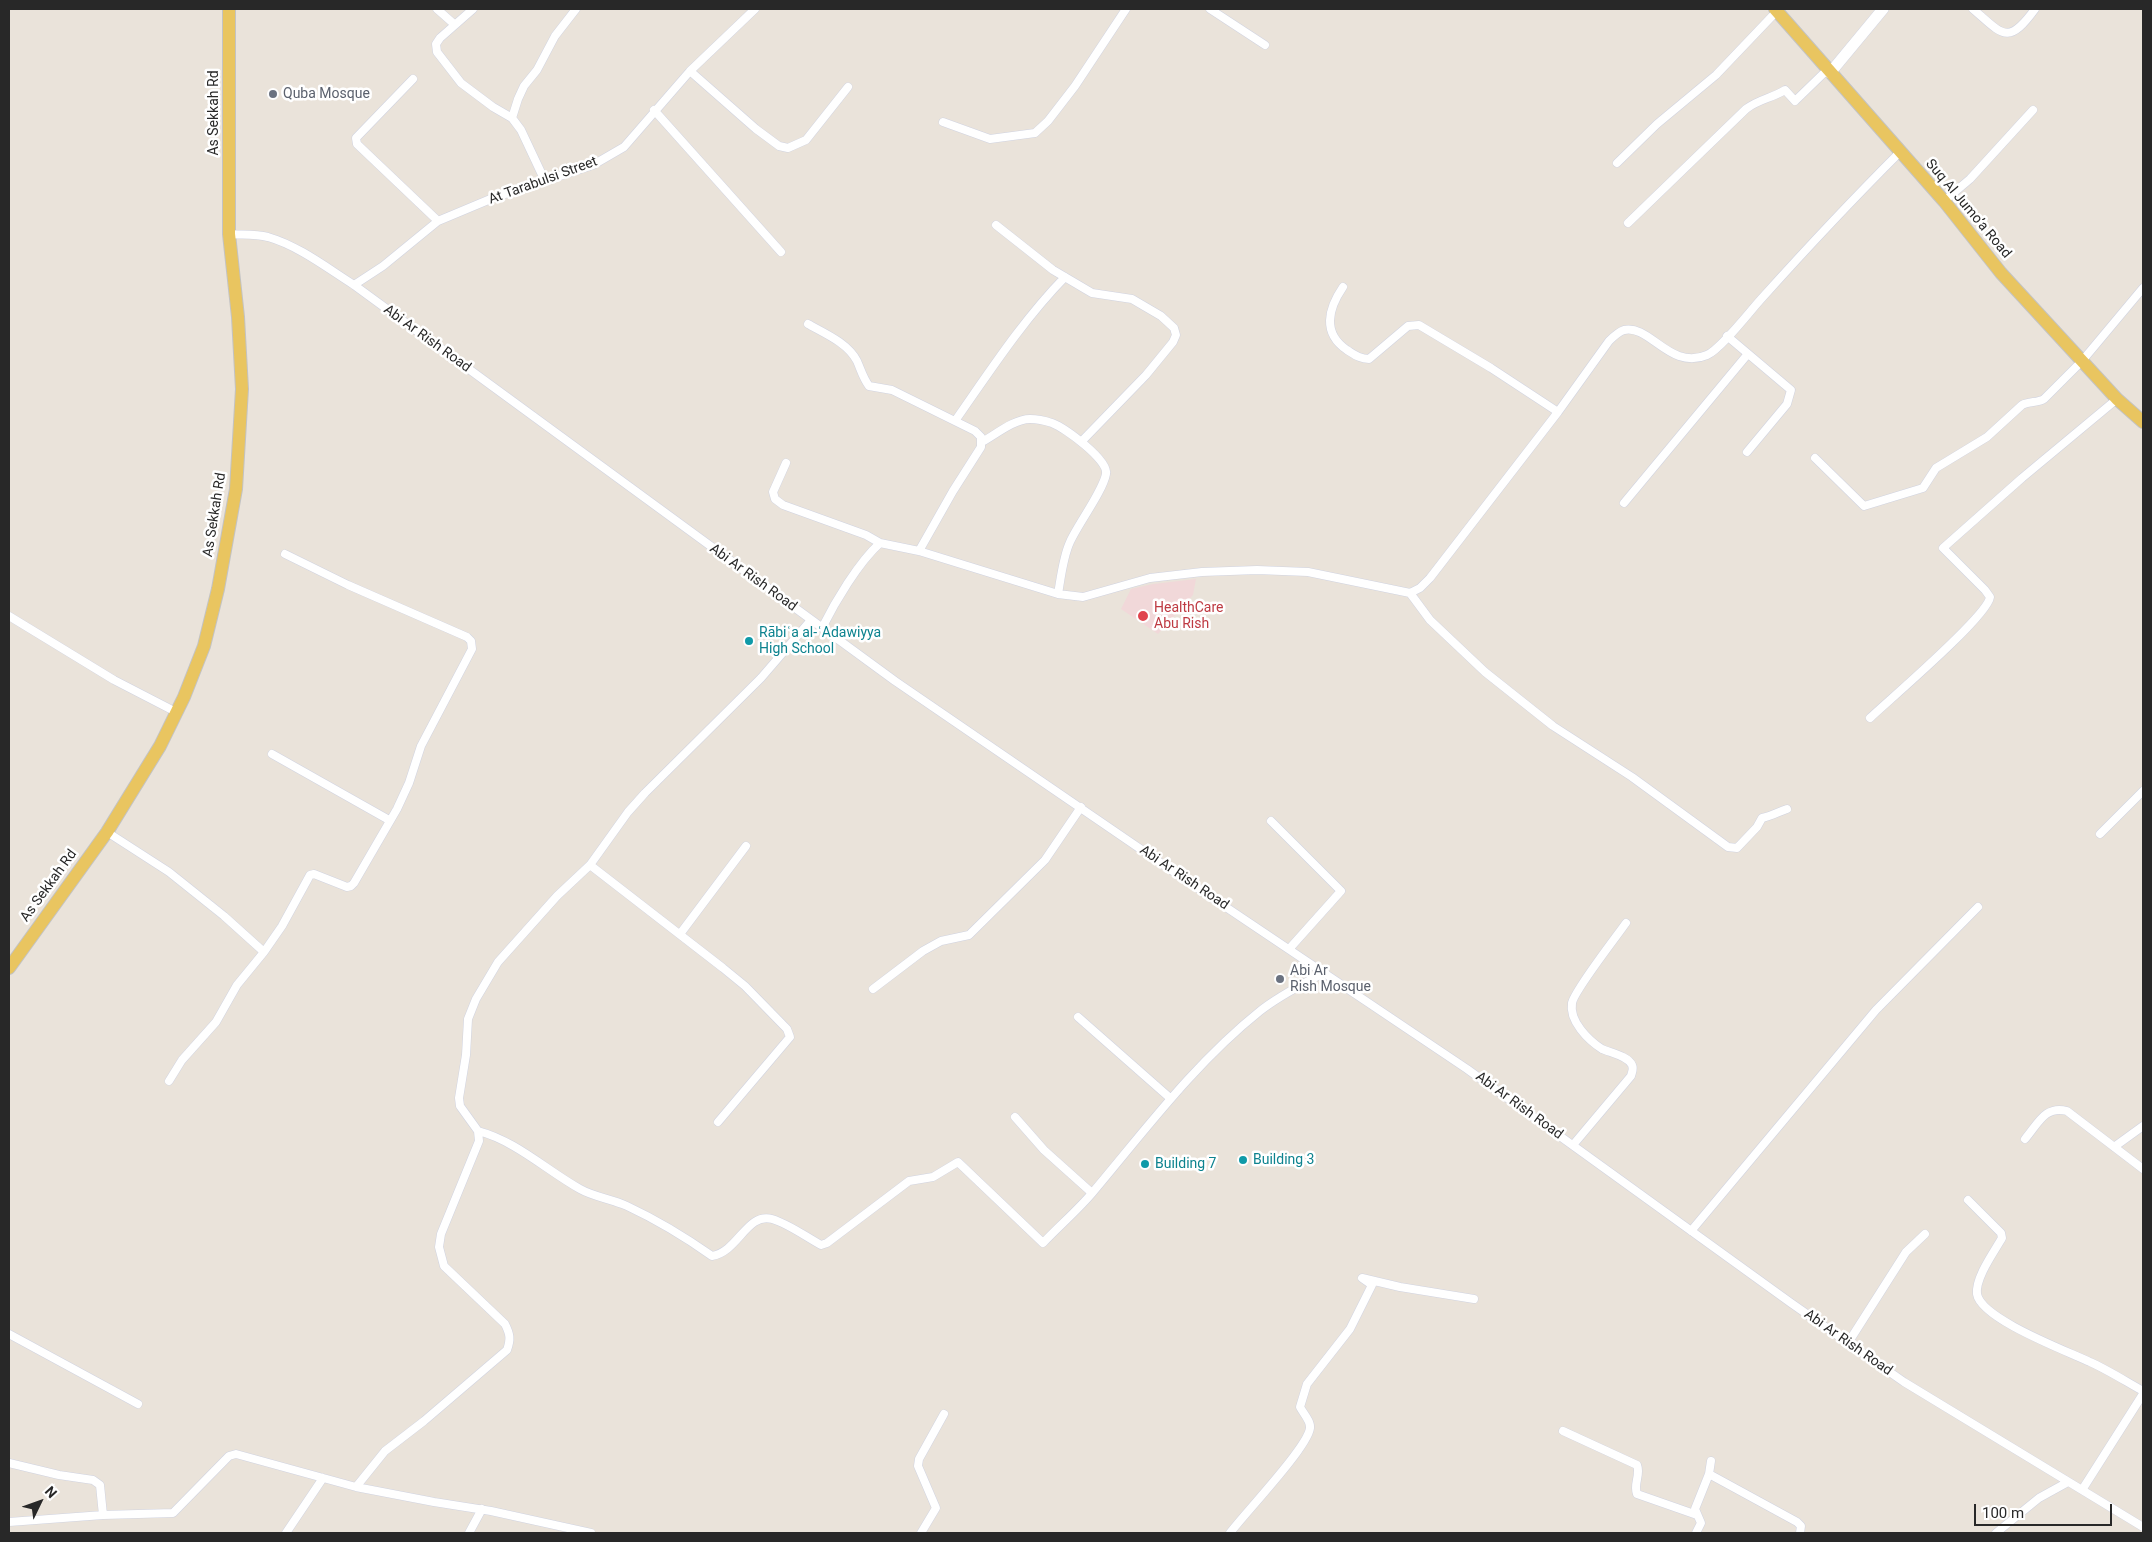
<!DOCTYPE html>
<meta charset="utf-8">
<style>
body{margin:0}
#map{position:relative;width:2152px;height:1542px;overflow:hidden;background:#eae3da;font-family:Roboto,sans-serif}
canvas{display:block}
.frame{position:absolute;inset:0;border:10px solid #282828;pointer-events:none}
.north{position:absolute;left:15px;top:1477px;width:50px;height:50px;-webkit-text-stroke:4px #fff;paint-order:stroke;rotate:48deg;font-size:14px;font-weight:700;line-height:20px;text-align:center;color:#282828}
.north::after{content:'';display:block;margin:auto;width:18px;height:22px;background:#282828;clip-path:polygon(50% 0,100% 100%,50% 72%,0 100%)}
.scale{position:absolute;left:1974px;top:1504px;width:138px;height:22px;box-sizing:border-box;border:2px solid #282828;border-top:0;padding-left:6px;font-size:15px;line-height:18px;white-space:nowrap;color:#282828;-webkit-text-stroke:4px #fff;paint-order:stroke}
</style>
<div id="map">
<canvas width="2152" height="1542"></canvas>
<div class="frame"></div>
<div class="north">N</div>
<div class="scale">100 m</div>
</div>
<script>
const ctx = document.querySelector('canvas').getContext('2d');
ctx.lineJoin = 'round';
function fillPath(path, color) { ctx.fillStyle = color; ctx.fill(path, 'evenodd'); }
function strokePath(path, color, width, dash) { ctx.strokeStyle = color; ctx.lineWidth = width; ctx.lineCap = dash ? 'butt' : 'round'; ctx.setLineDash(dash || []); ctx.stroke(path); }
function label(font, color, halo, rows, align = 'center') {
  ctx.font = font + ' Roboto,sans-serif'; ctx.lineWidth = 5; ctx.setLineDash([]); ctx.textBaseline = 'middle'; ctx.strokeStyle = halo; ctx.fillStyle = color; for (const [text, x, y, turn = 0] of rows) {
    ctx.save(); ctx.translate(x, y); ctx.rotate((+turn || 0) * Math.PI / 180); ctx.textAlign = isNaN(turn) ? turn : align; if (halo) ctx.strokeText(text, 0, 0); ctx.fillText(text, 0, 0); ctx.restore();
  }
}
fillPath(new Path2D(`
 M1196 579 1193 595 1158 634 1121 609 1131 589 1153 584Z`), '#f1d8d9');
const street = new Path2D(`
 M437 9 454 24
 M473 9 440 38 436 44 437 52 461 83 493 107 512 118 521 130 545 181
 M1210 9 1265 45
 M1973 9C2003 35 2008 46 2035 9
 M690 71 756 129 779 146 788 148 806 140 848 87
 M413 79 356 138 357 144 438 221
 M654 110 781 252
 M512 118 518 99 524 86 537 70 555 36 576 9
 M943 122 990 139 1035 133 1048 121 1075 86 1126 9
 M1617 163 1657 124 1716 75 1777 11
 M1944 201 1970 179 2033 110
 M1628 223 1746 109C1759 99 1770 99 1785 90L1795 101 1827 70
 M996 225 1053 270 1092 293 1132 299 1161 316 1174 328 1176 335 1173 342 1146 375 1081 442
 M229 234C242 235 255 234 268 237 299 246 327 268 354 285L895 681 1193 885 1467 1069 1791 1303 1904 1382 2143 1527
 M354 285 383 266 438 221 493 198 593 165 624 147 690 71 755 9
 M1343 287C1328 309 1322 333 1347 350 1355 355 1360 359 1369 359L1408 326 1419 325 1491 368 1558 412
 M808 324C824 333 848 343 857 361 861 370 863 378 869 386L892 390 975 431 981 437V447L953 491 919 551
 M1727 336 1791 390 1787 404 1747 452
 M955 421C990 371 1023 320 1065 277
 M982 442C995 435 1014 419 1030 419 1036 419 1046 421 1052 423 1065 428 1109 460 1106 474 1103 491 1078 524 1070 542 1063 557 1061 577 1058 594
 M1815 458 1864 506 1923 488 1936 468 1987 437 2022 405C2029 401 2038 403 2044 399L2082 361 2143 288
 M786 463 773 492 775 499 783 505 866 535 880 543 919 551 1058 594 1083 597 1150 578 1202 572 1257 570 1308 572 1410 593 1420 588 1430 578 1558 412 1609 341C1613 337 1618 332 1624 330 1650 324 1670 371 1707 355 1721 349 1750 311 1762 298 1807 248 1853 199 1900 152
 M1624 503 1747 355
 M1410 593 1430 620 1485 672 1553 726 1632 777 1728 847 1737 848 1757 827 1762 818C1772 816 1778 812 1787 809
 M9 616 114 680 176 712
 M822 628C835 602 858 563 880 543
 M1870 718C1889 700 1988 616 1990 597L1985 590 1943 548 2022 478 2117 399
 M272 754 389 820
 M1271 821 1341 891 1290 948
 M107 832 169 872 224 916 264 952 237 985 216 1022 182 1060 169 1081
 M2100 834 2143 791
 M590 865 723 968 745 986 787 1029 790 1037 718 1122
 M680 934 746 846
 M264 952 282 926 310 875 314 874 347 887 351 886 354 883 397 809 409 783 421 746 472 649 471 641 467 637 348 585 285 554
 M873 989 923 951 941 941 969 935 1045 860 1081 807
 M1078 1017 1170 1098
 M1015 1117 1044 1150 1092 1193
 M478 1131C516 1141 546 1170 580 1189 594 1197 612 1199 627 1206 657 1220 685 1237 712 1256 738 1252 747 1212 772 1219 789 1224 806 1237 821 1245L827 1243 909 1181 933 1177 958 1162 1043 1243C1059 1226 1078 1210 1093 1192 1146 1129 1195 1063 1260 1011 1280 995 1303 984 1325 972
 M2025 1139C2038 1124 2045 1105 2067 1111L2143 1169
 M1573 1145 1631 1076C1632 1072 1634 1069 1632 1065 1628 1056 1611 1053 1602 1049 1588 1040 1569 1021 1572 1003 1574 991 1616 937 1626 923
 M2114 1147 2143 1126
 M1968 1200 2001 1233 2002 1238C1994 1252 1975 1278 1977 1294 1981 1319 2067 1351 2090 1362 2108 1370 2125 1381 2143 1391
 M1691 1231 1876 1010 1978 907
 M9 1334 138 1404
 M1848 1343 1906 1252 1925 1234
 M1563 1431 1637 1465C1641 1475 1633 1484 1637 1494L1697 1515
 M1711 1461 1709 1474 1797 1522 1801 1526 1800 1533
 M9 1463 59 1475 93 1480 100 1485 103 1515
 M356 1487 385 1451 424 1421 507 1350C511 1339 510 1334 505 1324L444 1266 439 1247 441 1234 479 1141 478 1131 460 1106 459 1098 466 1055 468 1019 476 999 498 962 557 896 590 865 628 812 645 793 761 678 811 620
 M2082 1490 2143 1394
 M9 1522 103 1515 173 1513 229 1456 236 1454 356 1487 434 1502 491 1511 591 1533
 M286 1533 323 1478
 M469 1533 482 1509
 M921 1533 936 1508 918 1466 919 1459 944 1414
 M1230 1533C1245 1513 1308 1447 1310 1428 1311 1421 1303 1413 1300 1407L1307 1384 1350 1329 1372 1285 1362 1278 1400 1287 1474 1299
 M1696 1533 1701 1523 1695 1509 1709 1474
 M1996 1533 2039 1498 2068 1482`);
const secondary = new Path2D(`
 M1830 73 1883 9`);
const primary = new Path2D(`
 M1775 9 1944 201 2001 273 2117 399 2143 422
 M9 968 107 832 160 746 184 697 204 646 218 589 236 489 242 389 238 317 229 234V9`);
strokePath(street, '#d0d3e0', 9);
strokePath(secondary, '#d0d3e0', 12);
strokePath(primary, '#c3c3c3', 14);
strokePath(street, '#fff', 8);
strokePath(secondary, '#fff', 11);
strokePath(primary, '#e9c560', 12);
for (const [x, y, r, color] of [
 [273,94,5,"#6b7280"],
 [1143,616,6,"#e0444e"],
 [749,641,5,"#0f9aa8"],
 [1280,979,5,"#6b7280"],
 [1243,1160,5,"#0f9aa8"],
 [1145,1164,5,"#0f9aa8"]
]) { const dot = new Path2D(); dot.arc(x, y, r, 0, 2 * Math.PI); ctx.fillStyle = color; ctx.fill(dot); strokePath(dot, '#fff', 2); }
label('14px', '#5b616d', '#fff', [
 ["Quba Mosque",283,94],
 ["Abi Ar",1290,971],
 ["Rish Mosque",1290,987]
], 'left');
label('14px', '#282828', '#fff', [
 ["As Sekkah Rd",214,113,-90],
 ["At Tarabulsi Street",543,181,-20],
 ["Suq Al Jumo’a Road",1968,209,50],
 ["Abi Ar Rish Road",427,339,36],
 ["As Sekkah Rd",215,515,-81],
 ["Abi Ar Rish Road",753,578,36],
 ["Abi Ar Rish Road",1184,878,34],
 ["As Sekkah Rd",49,886,-54],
 ["Abi Ar Rish Road",1519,1106,36],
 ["Abi Ar Rish Road",1848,1343,35]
]);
label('14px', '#be3a42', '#fff', [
 ["HealthCare",1154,608],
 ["Abu Rish",1154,624]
], 'left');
label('14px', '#0d838f', '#fff', [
 ["Rābiʿa al-ʿAdawiyya",759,633],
 ["High School",759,649],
 ["Building 3",1253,1160],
 ["Building 7",1155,1164]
], 'left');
</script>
